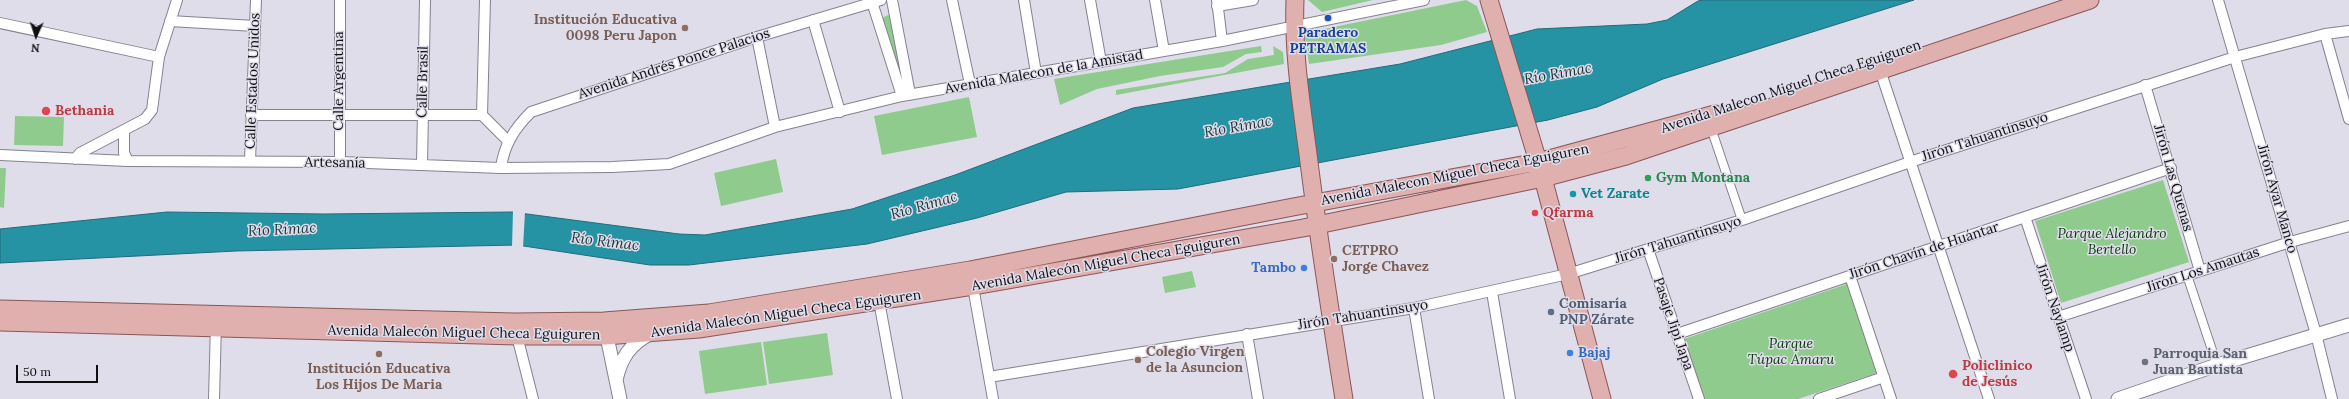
<!DOCTYPE html>
<meta charset="utf-8">
<style>
body{margin:0}
#map{position:relative;width:2349px;height:399px;overflow:hidden;background:#e0ddeb;font-family:Lora,serif}
canvas{display:block}
.north{position:absolute;left:16px;top:16px;width:40px;height:40px;-webkit-text-stroke:3px #e0ddeb;paint-order:stroke;rotate:183deg;font-size:11px;font-weight:700;line-height:16px;text-align:center;color:#0f0e12}
.north::after{content:'';display:block;margin:auto;width:14px;height:18px;background:#0f0e12;clip-path:polygon(50% 0,100% 100%,50% 72%,0 100%)}
.scale{position:absolute;left:16px;top:365px;width:82px;height:18px;box-sizing:border-box;border:2px solid #0f0e12;border-top:0;padding-left:5px;font-size:12px;line-height:14px;white-space:nowrap;color:#0f0e12;-webkit-text-stroke:3px #e0ddeb;paint-order:stroke}
</style>
<div id="map">
<canvas width="2349" height="399"></canvas>
<div class="north">N</div>
<div class="scale">50 m</div>
</div>
<script>
const ctx = document.querySelector('canvas').getContext('2d');
ctx.lineJoin = 'round';
function fillPath(path, color) { ctx.fillStyle = color; ctx.fill(path, 'evenodd'); }
function strokePath(path, color, width, dash) { ctx.strokeStyle = color; ctx.lineWidth = width; ctx.lineCap = dash ? 'butt' : 'round'; ctx.setLineDash(dash || []); ctx.stroke(path); }
function label(font, color, halo, rows, align = 'center') {
  ctx.font = font + ' Lora,serif'; ctx.lineWidth = 3; ctx.setLineDash([]); ctx.textBaseline = 'middle'; ctx.strokeStyle = halo; ctx.fillStyle = color; for (const [text, x, y, turn = 0] of rows) {
    ctx.save(); ctx.translate(x, y); ctx.rotate((+turn || 0) * Math.PI / 180); ctx.textAlign = isNaN(turn) ? turn : align; if (halo) ctx.strokeText(text, 0, 0); ctx.fillText(text, 0, 0); ctx.restore();
  }
}
fillPath(new Path2D(`
 M1308 0H1373L1322 12Z
 M1466 0 1477 6 1487 32 1441 45 1309 64 1305 37 1309 32Z
 M888 15 891 16 906 83 902 84 881 21 882 18Z
 M1261 46 1262 52 1246 54 1223 67 1160 76 1097 89 1060 105 1054 79Z
 M1273 46 1283 52 1284 64 1116 95V90L1225 73 1248 59 1274 55Z
 M969 97 977 137 882 155 874 116Z
 M15 116 64 117 63 146 14 145Z
 M776 159 783 192 721 206 714 173Z
 M0 168H6L4 208 0 207Z
 M2163 180 2189 262 2061 303 2035 221Z
 M1192 271 1196 287 1165 293 1162 277Z
 M1847 284 1877 373 1798 399H1704L1684 339Z
 M827 333 833 375 769 384 763 342Z
 M761 342 767 385 705 394 699 351Z`), '#8fcb8d');
const water = new Path2D(`
 M1706 0H1914L1663 79 1597 107 1548 120 1178 189 1066 192 977 218 867 244 689 265H650L517 245 236 251 0 263V229L167 212 324 214 512 212 679 234 705 235 852 209 955 175 1133 108 1400 64 1537 29 1647 24 1667 20 1698 1Z`);
fillPath(water, '#2693a5');
strokePath(water, '#1f6b79', 1);
fillPath(new Path2D(`
 M513 211 525 212 523 248 512 247Z`), '#e0ddeb');
const pedestrian = new Path2D(`
 M1711 128 1742 220
 M2187 275 2217 365`);
const minor = new Path2D(`
 M485 0 482 115 508 141
 M892 0 910 94
 M952 0 970 84
 M1024 0 1036 73
 M1090 0 1101 62
 M1155 0 1164 51
 M1217 0 1222 41
 M2218 0 2316 334 2332 399
 M872 2 902 96
 M1217 6 1253 0
 M813 20 840 112
 M170 21 255 26
 M0 23 159 57
 M2325 34 2349 119
 M757 37 775 127
 M1880 70 1989 399
 M2145 85 2200 271
 M251 115H482
 M124 131V153L128 161
 M0 155 128 161 340 162 501 168 612 167 669 164 775 127 902 96 1222 41 1424 0
 M75 159 80 153 145 119 152 110 159 57 177 0
 M250 161 256 0
 M340 162V0
 M422 165 425 0
 M501 168C504 145 514 129 531 112L757 37 881 0
 M2025 217 2086 399
 M1648 249 1699 399
 M1850 276 1891 399
 M972 281 993 399
 M1492 292 1510 399
 M879 301 897 399
 M1414 308 1429 399
 M2058 317 2290 242 2349 226
 M1247 334 1258 399
 M1677 334 2171 168
 M517 336 533 399
 M989 377 1414 308 1568 274 1742 220 1919 159 2235 57 2325 34 2349 31
 M214 399 216 323
 M1819 399 1884 377`);
const tertiary = new Path2D(`
 M605 327 620 399
 M616 380C621 358 630 344 650 334
 M2118 399 2217 365 2349 325`);
const primary = new Path2D(`
 M1295 0C1293 52 1301 102 1308 154 1318 236 1331 317 1344 399
 M1489 0 1543 178 1602 399
 M0 309 514 322 604 321 709 313 970 270 1293 207 1538 162 1715 114
 M0 322 517 336H605L699 329 973 286 1303 228 1543 178 1626 156 2090 0`);
strokePath(pedestrian, '#85828f', 10);
strokePath(minor, '#85828f', 12);
strokePath(tertiary, '#85828f', 15);
strokePath(primary, '#8a5556', 19);
strokePath(pedestrian, '#fff', 8);
strokePath(minor, '#fff', 10);
strokePath(tertiary, '#fff', 13);
strokePath(primary, '#e0b0af', 17);
for (const [x, y, r, color] of [
 [1328,18,4,"#1a4fb4"],
 [685,28,4,"#8d6e63"],
 [46,111,5,"#e0444e"],
 [1648,178,4,"#2e9e5b"],
 [1573,194,4,"#0f9aa8"],
 [1535,213,4,"#e0444e"],
 [1334,259,4,"#8d6e63"],
 [1304,268,4,"#3f7fe0"],
 [1551,312,4,"#5c6f8a"],
 [1570,353,4,"#3f7fe0"],
 [379,354,4,"#8d6e63"],
 [1138,360,4,"#8d6e63"],
 [2145,362,4,"#6b7280"],
 [1953,374,5,"#e0444e"]
]) { const dot = new Path2D(); dot.arc(x, y, r, 0, 2 * Math.PI); ctx.fillStyle = color; ctx.fill(dot); strokePath(dot, '#e0ddeb', 1.5); }
label('bold 14px', '#785e54', '#e0ddeb', [
 ["Institución Educativa",677,20,"right"],
 ["0098 Peru Japon",677,36,"right"],
 ["CETPRO",1342,251],
 ["Jorge Chavez",1342,267],
 ["Colegio Virgen",1146,352],
 ["de la Asuncion",1146,368],
 ["Institución Educativa",379,369,"center"],
 ["Los Hijos De Maria",379,385,"center"]
], 'left');
label('bold 14px', '#164399', '#e0ddeb', [
 ["Paradero",1328,33],
 ["PETRAMAS",1328,49]
]);
label('14px', '#0f0e12', '#e0ddeb', [
 ["Avenida Andrés Ponce Palacios",674,64,-18],
 ["Avenida Malecon de la Amistad",1044,72,-10],
 ["Calle Estados Unidos",253,81,-88],
 ["Calle Argentina",339,81,-90],
 ["Calle Brasil",423,82,-89],
 ["Avenida Malecon Miguel Checa Eguiguren",1791,87,-18],
 ["Jirón Tahuantinsuyo",1985,137,-18],
 ["Artesanía",335,163,1],
 ["Avenida Malecon Miguel Checa Eguiguren",1455,175,-11],
 ["Jirón Las Quenas",2173,178,74],
 ["Jirón Ayar Manco",2277,199,74],
 ["Jirón Tahuantinsuyo",1678,240,-17],
 ["Jirón Chavín de Huántar",1924,251,-18],
 ["Avenida Malecón Miguel Checa Eguiguren",1106,263,-10],
 ["Jirón Los Amautas",2203,270,-18],
 ["Jirón Naylamp",2055,308,71],
 ["Avenida Malecón Miguel Checa Eguiguren",786,314,-8],
 ["Jirón Tahuantinsuyo",1363,315,-9],
 ["Pasaje Jipi Japa",1673,324,71],
 ["Avenida Malecón Miguel Checa Eguiguren",464,333,1]
]);
label('bold 14px', '#be3a42', '#e0ddeb', [
 ["Bethania",55,111],
 ["Qfarma",1543,213],
 ["Policlinico",1962,366],
 ["de Jesús",1962,382]
], 'left');
label('bold 14px', '#27864d', '#e0ddeb', [
 ["Gym Montana",1656,178]
], 'left');
label('bold 14px', '#0d838f', '#e0ddeb', [
 ["Vet Zarate",1581,194]
], 'left');
label('italic 14px', '#063809', '#e0ddeb', [
 ["Parque Alejandro",2112,234],
 ["Bertello",2112,250],
 ["Parque",1791,344],
 ["Túpac Amaru",1791,360]
]);
label('bold 14px', '#366cbe', '#e0ddeb', [
 ["Tambo",1296,268],
 ["Bajaj",1578,353,"left"]
], 'right');
label('bold 14px', '#4e5e75', '#e0ddeb', [
 ["Comisaría",1559,304],
 ["PNP Zárate",1559,320]
], 'left');
label('bold 14px', '#5b616d', '#e0ddeb', [
 ["Parroquia San",2153,354],
 ["Juan Bautista",2153,370]
], 'left');
label('italic 15px', '#1d3539', '#e0ddeb', [
 ["Río Rímac",1558,74,-10],
 ["Río Rímac",1238,127,-10],
 ["Río Rímac",924,206,-16],
 ["Río Rímac",282,230,-3],
 ["Río Rímac",605,242,7]
]);
</script>
